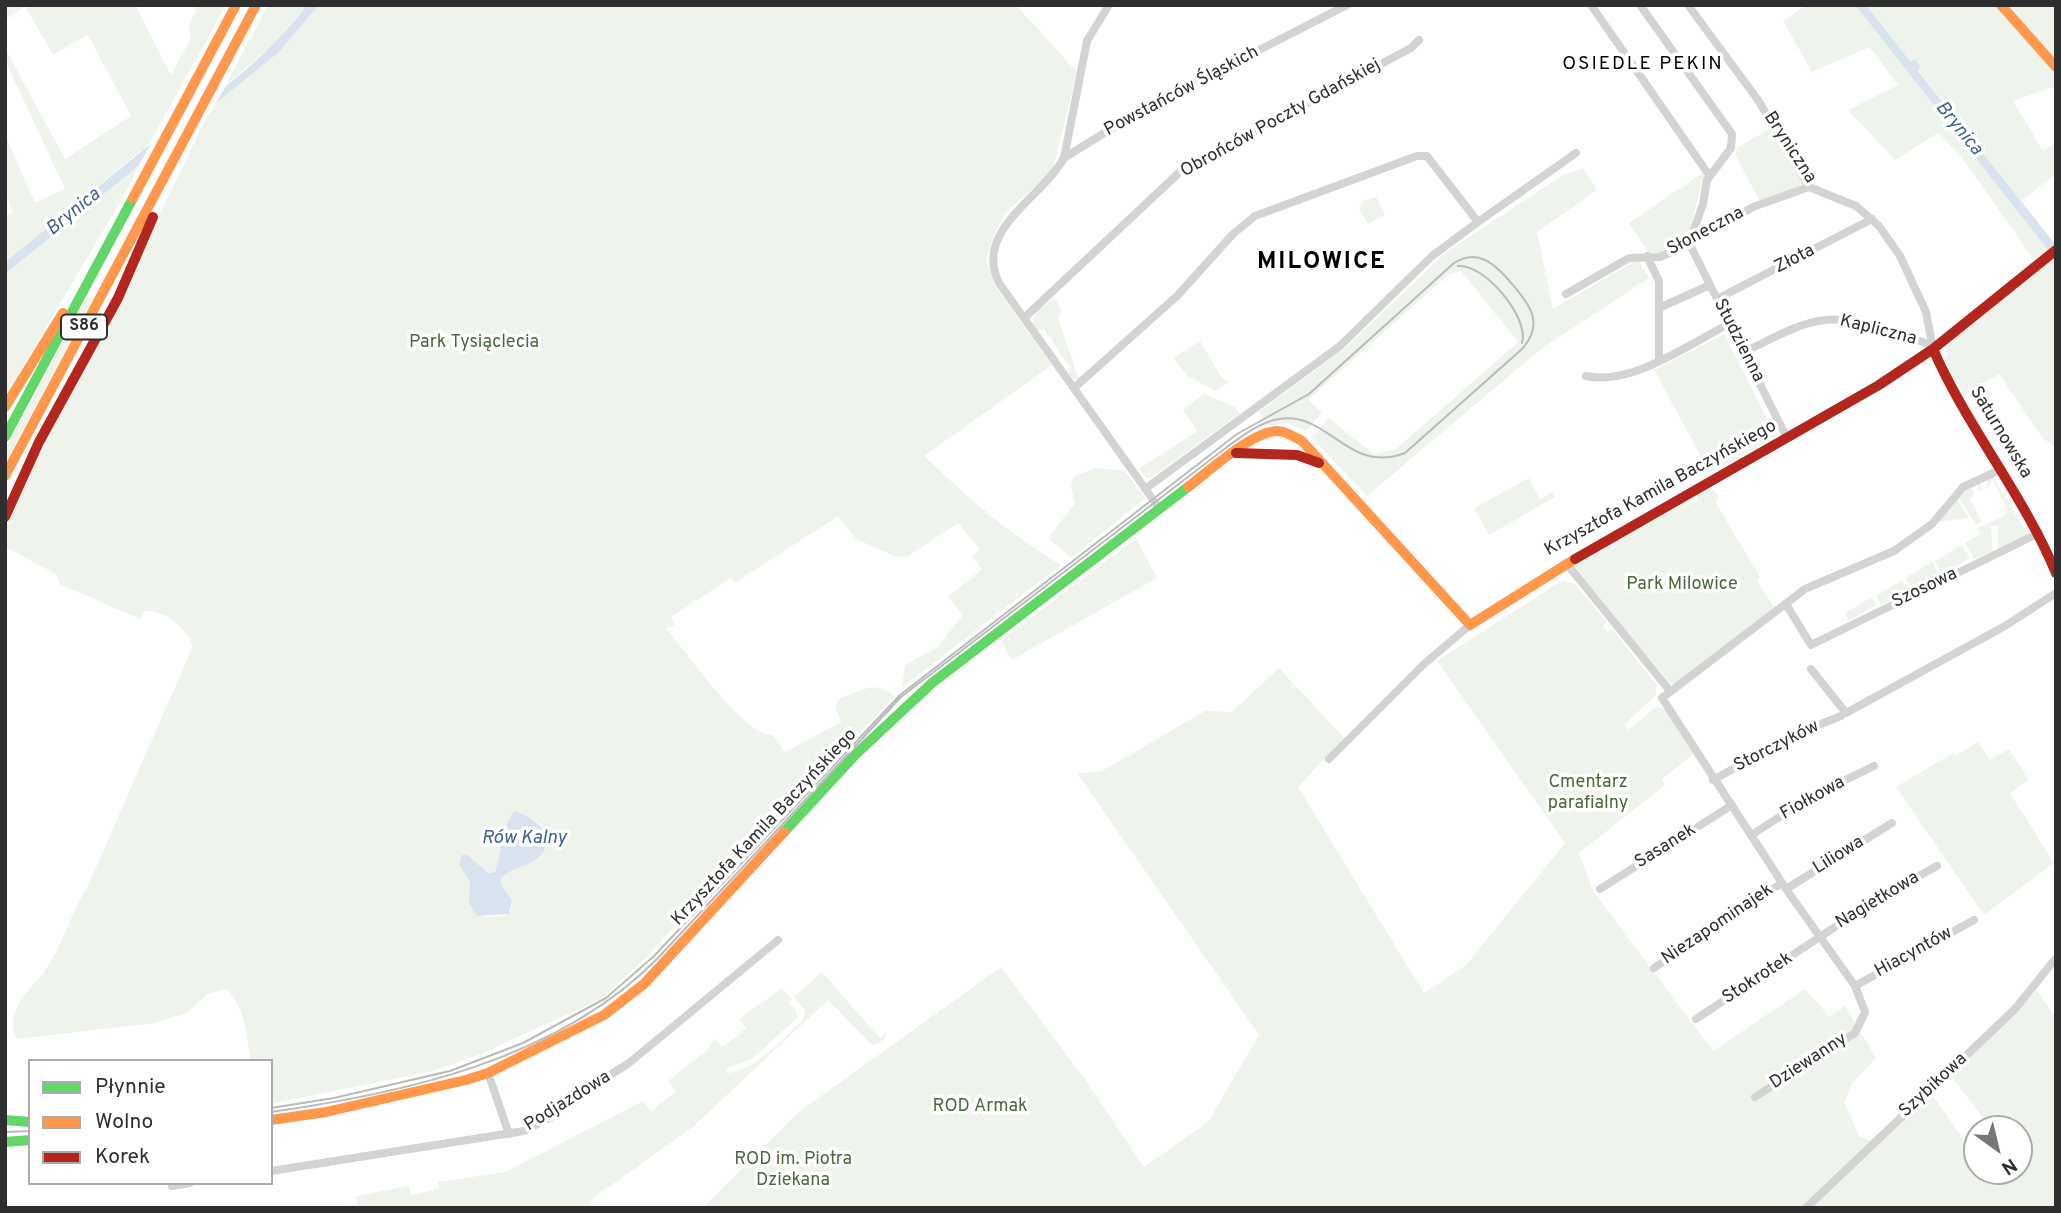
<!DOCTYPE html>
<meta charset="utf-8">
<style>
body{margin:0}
#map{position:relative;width:2061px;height:1213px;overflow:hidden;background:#fff;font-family:Overpass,sans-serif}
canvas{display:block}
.frame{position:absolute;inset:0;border:7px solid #2e2e2e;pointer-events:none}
.legend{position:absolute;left:28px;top:1059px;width:245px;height:126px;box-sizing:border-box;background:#fff;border:2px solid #ababab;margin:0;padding:9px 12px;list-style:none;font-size:21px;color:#2e2e2e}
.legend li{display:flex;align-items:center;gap:14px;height:35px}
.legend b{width:35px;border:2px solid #ababab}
.north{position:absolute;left:1963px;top:1115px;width:70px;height:70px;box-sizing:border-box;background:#fff;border:2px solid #ababab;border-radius:50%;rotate:146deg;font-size:19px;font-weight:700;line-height:28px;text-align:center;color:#2e2e2e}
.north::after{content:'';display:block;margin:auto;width:24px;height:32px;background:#777;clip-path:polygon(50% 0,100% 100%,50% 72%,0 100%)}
</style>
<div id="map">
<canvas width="2061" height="1213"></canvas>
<div class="frame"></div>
<ul class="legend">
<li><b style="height:9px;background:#63d668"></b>Płynnie</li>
<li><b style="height:9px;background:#ff974d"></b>Wolno</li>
<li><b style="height:9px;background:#b3261e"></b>Korek</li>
</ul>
<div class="north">N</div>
</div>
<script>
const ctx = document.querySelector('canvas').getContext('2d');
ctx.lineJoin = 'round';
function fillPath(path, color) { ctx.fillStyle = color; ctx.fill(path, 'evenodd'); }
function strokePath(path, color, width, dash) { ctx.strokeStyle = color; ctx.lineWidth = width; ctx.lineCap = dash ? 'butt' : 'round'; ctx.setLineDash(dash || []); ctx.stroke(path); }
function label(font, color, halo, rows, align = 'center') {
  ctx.font = font + ' Overpass,sans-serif'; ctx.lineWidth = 7; ctx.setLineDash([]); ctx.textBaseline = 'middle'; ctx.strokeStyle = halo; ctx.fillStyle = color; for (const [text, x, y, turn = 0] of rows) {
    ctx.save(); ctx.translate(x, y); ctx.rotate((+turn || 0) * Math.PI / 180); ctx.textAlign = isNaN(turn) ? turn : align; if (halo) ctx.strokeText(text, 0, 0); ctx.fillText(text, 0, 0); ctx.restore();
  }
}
fillPath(new Path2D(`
 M5 5H135L171 75 190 40 189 24 196 11 193 5H226L149 144 5 262V216L13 213 5 192V134L35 203 65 189 5 60V48L65 159 131 116 88 35 53 55 25 6 5 20Z
 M268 5H307L278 40 225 86Z
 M319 5H1016L1077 72 1052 172 1006 212 994 235 986 259 995 286 1052 365 924 456C966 496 1011 535 1061 565L902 687 905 665 938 646 963 615 948 597 982 569 972 557 980 549 958 523 907 557 894 556 856 539 838 516 735 583 731 578 671 617 674 625 667 629C687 653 743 735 772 735L785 752 841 722 835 707 839 699C860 691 877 679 894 697L698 899 649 955 601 999 481 1054 433 1071 271 1104V1061H251C246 1034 246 1009 227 989L207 994 187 1013 155 1023 16 1039C13 1029 11 1022 15 1012 21 994 37 983 47 967 64 943 70 913 87 888L193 646C184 626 168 611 144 611L140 619 60 584 56 574 5 547V530L42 447 117 304 201 128 215 104 278 53ZM520 813C532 819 547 822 545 839 542 866 514 862 501 879V884L512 901 511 911 504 916 482 917 471 893 468 855 488 873 495 872 503 848V834Z
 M1806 5H1855L2048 250 2034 260 1960 155 1938 133 1895 160 1848 110 1898 85 1870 47 1812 72 1783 21Z
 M1866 5H1996L2056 73V86L2013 101 2043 151 2056 142V174L2021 201 1918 70 1914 59 1910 61Z
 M2007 5H2056V59Z
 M1769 129 1804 185 1760 202 1735 154 1737 148Z
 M138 166 133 180 5 397V274Z
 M1583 168 1597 190 1537 232 1553 309 1638 259 1649 278 1541 349 1367 496 1312 438 1329 418 1374 454 1395 450 1518 342 1461 271 1449 274 1308 400 1322 413 1305 431 1288 423 1267 426 1259 412 1345 348 1445 253 1563 175Z
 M1705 171 1686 244 1660 253H1649L1629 223Z
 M1376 197 1385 215 1368 224 1359 209 1362 201Z
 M2054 258 2056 261V447L2043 439 1999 374 1964 395 1945 362 1949 343Z
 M87 297 92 300 5 464V450Z
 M1054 298 1062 310 1058 318 1079 379H1071L1068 374 1071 369 1044 329 1035 332 1033 324 1036 311Z
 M1724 334 1776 436 1710 473 1654 370Z
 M1200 341 1222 378 1229 382 1215 391 1188 376 1173 358Z
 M1204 393 1236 408 1239 414 1152 477 1146 478 1139 469 1197 431 1183 410Z
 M1095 468 1125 471 1145 498 1071 558 1048 538 1075 503 1071 487 1073 477Z
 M1993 476 2029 537 1998 549V526H1991L1993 551 1974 559 1965 543 1980 534 1977 528 2005 516 2008 510 1992 479 1989 487 1979 491 1977 485 1981 481 1982 489 1988 486 1986 481Z
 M1529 478 1540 499 1552 492 1555 497 1489 535 1474 508Z
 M1711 487 1719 497 1716 503 1760 577 1757 581 1775 609 1677 685 1670 683 1575 572 1572 564 1683 503 1687 506 1698 500 1697 495Z
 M1971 487 1974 495 1970 499 1982 521 1976 525 1957 495Z
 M1956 497 1969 518 1936 522Z
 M1136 538 1157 578 1012 660 1000 641Z
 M1962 545 1970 558 1943 575 1935 561Z
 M1932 562 1940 576 1917 588 1915 583 1910 586 1905 578Z
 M1563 580 1575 584 1607 622 1603 626 1608 632 1612 629 1656 684V695L1625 724 1628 730 1656 707 1668 711 1696 752 1662 779 1665 785 1579 853 1593 891 1713 1051 1805 989 1829 1016 1845 1006 1876 1058 1852 1084 1844 1102 1859 1136 1877 1144 1931 1093 1964 1140 1977 1131V1171H2019V1129H1980L1987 1123 1950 1075 2037 990 2056 1018V1208H703L799 1112 1001 967 1087 1082 1144 1167 1208 1122 1259 1035 1077 773 1100 772 1205 711 1232 712 1279 668 1344 738 1298 787 1424 993 1466 965 1565 843 1437 661Z
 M1902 580 1909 592 1881 605 1876 596Z
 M1872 597 1876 605 1849 621 1845 613Z
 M1978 742 1990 760 2009 749 2029 779 2010 793 2054 863 1984 915 1896 787 1953 753 1956 756Z
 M822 972 880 1038 886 1032 885 1039 877 1044H871L828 1000 694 1126 591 1200 592 1208H332L357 1205 356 1196 409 1186 411 1195 439 1189 438 1182 505 1172 643 1101 651 1111 676 1091 668 1081 705 1052 715 1039 723 1047 746 1028 739 1019 782 988 792 999 788 1002 795 1009 798 1017 752 1059 726 1068 728 1073C757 1070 782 1038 803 1020L805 1010 794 997Z`), '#eef4ec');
fillPath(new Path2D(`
 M307 5H319L278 53 5 274V262L142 151 141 147 144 149C201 105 264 63 307 5Z
 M1855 5H1866L1910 61 1915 59 1920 66 1918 71 2055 244 2048 250Z
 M515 811C533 817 560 834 540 856 530 867 510 867 501 879V884L512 901 509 914 477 916 469 903 470 882 459 864 462 855H468L488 873 495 872C503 851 500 828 515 811Z`), '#d9e3f0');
fillPath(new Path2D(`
 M230 78 211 112 134 174 155 136Z`), '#fff');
strokePath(new Path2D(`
 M1591 5 1709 175
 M1640 5 1732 134 1731 148 1707 180 1703 204 1689 243
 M1688 5 1758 100 1809 187 1856 206 1879 226 1900 256 1926 312 1933 349
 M1064 158 1087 41 1109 5
 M1478 222 1576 153
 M1689 243 1787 438
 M1647 256 1659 281V360
 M1566 294 1629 258 1660 257 1684 247 1753 207 1809 187
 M1717 299 1872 219
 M1659 308 1710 285
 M1024 318 1182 170 1411 48 1419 40
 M1744 352C1773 339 1808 316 1841 320 1860 322 1879 331 1898 337 1911 341 1923 338 1933 349
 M1586 376C1632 386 1689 344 1729 324
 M1075 387 1177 296 1233 234 1255 216 1417 156H1427L1478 222 1432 256 1340 346 1145 489
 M1159 508 999 283C973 230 1042 198 1064 158L1138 112 1347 5
 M1566 563 1670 691
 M1786 604 1811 645 2039 533
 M1811 669 1846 713 2005 626 2056 593
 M1329 759 1423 665 1470 625
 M1713 780 1798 733 1841 716
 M1753 834 1807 799 1874 766
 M1600 889 1732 805
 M1786 889 1892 823
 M1654 968 1782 883
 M1855 986 1974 920
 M1696 1019 1874 901 1937 866
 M488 1073 509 1134
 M1755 1097 1855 1033 1865 1012 1855 986 1786 889 1662 698 1805 589 1894 551 1932 524 1963 487 2002 469
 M271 1171 524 1131 557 1114 564 1104 629 1063 778 940
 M172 1186 190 1183
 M1806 1208 2015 1009 2056 958`), '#d3d3d3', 8);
strokePath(new Path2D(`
 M5 437 133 198
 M784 832 856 754 932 683 1188 487
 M5 1120 30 1122
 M5 1142 30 1140`), '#63d668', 10);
strokePath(new Path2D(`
 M2001 5 2056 67
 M133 198 236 5
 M5 407 63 313
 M5 476 256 5
 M1188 487C1208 472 1251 432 1277 431 1286 431 1294 437 1302 441L1470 625 1575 559
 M271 1120 326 1112 466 1080 488 1073 604 1015 644 984 784 832`), '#ff974d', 10);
strokePath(new Path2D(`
 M1933 349C1967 427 2023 494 2056 573
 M1236 453 1297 455 1319 463
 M5 517 39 442 118 298 153 217
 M1575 559 1879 385 1933 349 2056 250`), '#b3261e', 10);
strokePath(new Path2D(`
 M1458 266C1484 263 1530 318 1522 343
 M271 1108 334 1098 450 1071 523 1043 606 998 654 956 900 695 1237 434 1309 394 1454 263C1464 257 1475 255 1485 260 1499 266 1531 303 1533 318 1535 330 1530 340 1522 349L1405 453C1348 475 1329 411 1279 419 1260 422 1242 436 1227 447L901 697 657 959C558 1059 406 1093 271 1112
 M5 1132 30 1131`), '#bababa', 2);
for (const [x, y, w] of [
 [84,327,46]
]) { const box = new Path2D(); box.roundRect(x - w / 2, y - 12.5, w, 25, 5); ctx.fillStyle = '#fff'; ctx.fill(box); strokePath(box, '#2e2e2e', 2); }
label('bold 16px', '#2e2e2e', null, [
 ["S86",84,327]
]);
label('18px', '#2e2e2e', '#fff', [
 ["Powstańców Śląskich",1182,92,-28],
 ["Obrońców Poczty Gdańskiej",1281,119,-29],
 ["Bryniczna",1789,148,57],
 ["Słoneczna",1706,232,-28],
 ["Złota",1795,260,-27],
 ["Kapliczna",1878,331,14],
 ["Studzienna",1738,341,63],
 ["Saturnowska",2000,433,59],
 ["Krzysztofa Kamila Baczyńskiego",1661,489,-29],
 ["Szosowa",1925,589,-26],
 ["Storczyków",1777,747,-27],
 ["Fiołkowa",1813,799,-29],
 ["Krzysztofa Kamila Baczyńskiego",765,828,-47],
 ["Sasanek",1666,847,-32],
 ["Liliowa",1839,856,-32],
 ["Nagietkowa",1878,901,-31],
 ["Niezapominajek",1718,925,-34],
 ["Hiacyntów",1914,953,-29],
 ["Stokrotek",1758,979,-33],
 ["Dziewanny",1809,1062,-33],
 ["Szybikowa",1934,1086,-43],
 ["Podjazdowa",568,1102,-32]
]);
label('18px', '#49683d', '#fff', [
 ["Park Tysiąclecia",474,343],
 ["Park Milowice",1682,585],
 ["Cmentarz",1588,783],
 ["parafialny",1588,804],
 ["ROD Armak",980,1107],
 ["ROD im. Piotra",793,1160],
 ["Dziekana",793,1181]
]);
ctx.letterSpacing = '2px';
label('19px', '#000', '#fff', [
 ["OSIEDLE PEKIN",1643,65]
]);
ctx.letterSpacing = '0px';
label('italic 19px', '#3f5f8d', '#fff', [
 ["Brynica",1958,129,51],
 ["Brynica",74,213,-39],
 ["Rów Kalny",524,839]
]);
ctx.letterSpacing = '2px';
label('bold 24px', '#000', '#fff', [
 ["MILOWICE",1322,263]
]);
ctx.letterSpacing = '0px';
</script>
